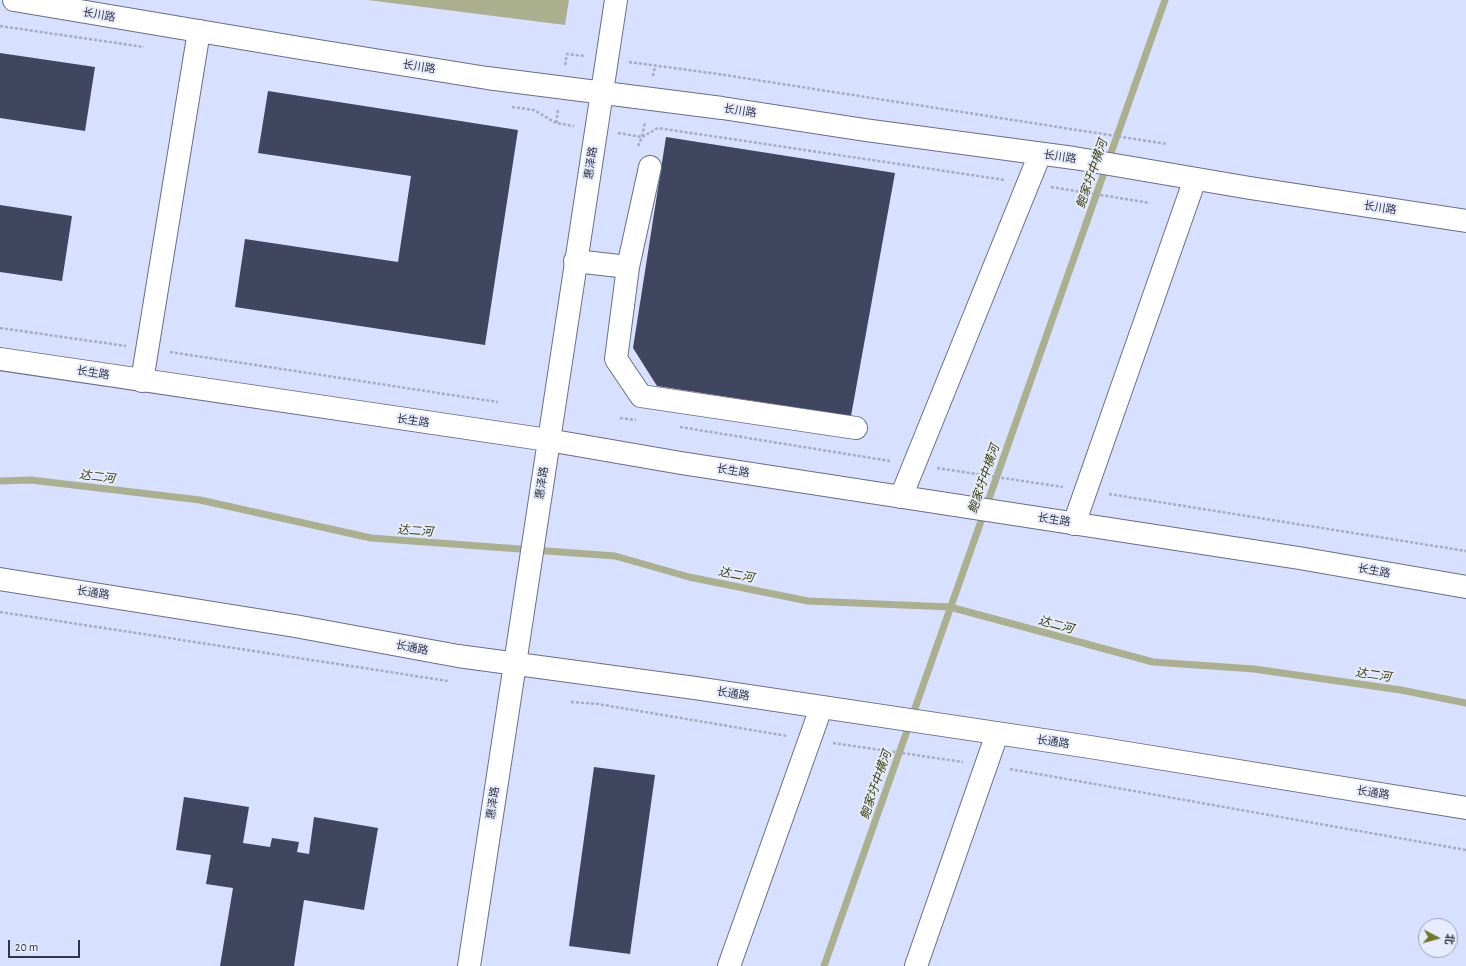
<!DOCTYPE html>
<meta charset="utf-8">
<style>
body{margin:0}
#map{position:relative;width:1466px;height:966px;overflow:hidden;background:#e6ebfe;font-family:"Alegreya Sans","Noto Sans SC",sans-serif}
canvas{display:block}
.north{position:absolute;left:1418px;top:918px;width:40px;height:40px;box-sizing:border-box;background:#e6ebfe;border:1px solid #9ea3b3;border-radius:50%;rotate:96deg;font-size:11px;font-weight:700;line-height:16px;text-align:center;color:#333642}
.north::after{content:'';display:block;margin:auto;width:14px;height:18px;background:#727922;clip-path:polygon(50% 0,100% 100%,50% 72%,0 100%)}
.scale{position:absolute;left:8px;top:940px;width:72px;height:18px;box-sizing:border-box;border:2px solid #333642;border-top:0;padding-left:5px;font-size:12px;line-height:14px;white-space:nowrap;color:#333642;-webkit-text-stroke:3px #e6ebfe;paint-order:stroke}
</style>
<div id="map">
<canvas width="1466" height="966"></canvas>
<div class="north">北</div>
<div class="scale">20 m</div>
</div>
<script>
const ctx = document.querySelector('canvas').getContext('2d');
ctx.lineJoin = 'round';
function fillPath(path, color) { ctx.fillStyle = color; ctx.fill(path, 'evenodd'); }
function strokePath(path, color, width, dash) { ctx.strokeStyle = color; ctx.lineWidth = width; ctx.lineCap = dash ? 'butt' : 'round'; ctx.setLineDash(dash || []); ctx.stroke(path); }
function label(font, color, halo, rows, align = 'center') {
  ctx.font = font + ' "Alegreya Sans","Noto Sans SC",sans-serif'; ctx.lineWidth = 4; ctx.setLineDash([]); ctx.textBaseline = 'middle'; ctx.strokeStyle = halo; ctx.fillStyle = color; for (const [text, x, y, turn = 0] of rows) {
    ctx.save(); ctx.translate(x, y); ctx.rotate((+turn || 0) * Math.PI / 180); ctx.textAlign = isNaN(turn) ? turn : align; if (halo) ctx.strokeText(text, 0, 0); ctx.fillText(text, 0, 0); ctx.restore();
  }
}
fillPath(new Path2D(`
 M0 0H1466V966H0ZM1426 926H1450V950H1426Z`), '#d8e0ff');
fillPath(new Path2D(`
 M368 0H569L565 25Z`), '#aaaf8e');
strokePath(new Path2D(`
 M0 481 31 480 200 500 371 538 615 556 689 577 808 601 950 607 1153 662 1254 669 1401 690 1466 703
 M824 966 1165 0`), '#aaaf8e', 7);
fillPath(new Path2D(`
 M0 53 95 67 85 131 0 118Z
 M268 91 518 130 485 345 235 307 245 239 398 262 411 176 258 153Z
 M666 137 895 173 851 416 657 386 633 348Z
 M0 205 72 216 62 281 0 272Z
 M594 767 655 775 630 954 569 946Z
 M184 797 249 807 243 843 270 847 272 838 299 842 297 852 309 854 314 817 378 828 364 910 304 900 294 966H220L233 888 206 884 211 855 176 850Z`), '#404660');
const street = new Path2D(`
 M650 167 628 267 616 359 641 396 856 428
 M575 261 628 267
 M142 381 199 31
 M901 497 1040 154
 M1074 524 1195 179
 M729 966 821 708
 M916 966 997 734`);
const secondary = new Path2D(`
 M14 0 300 48 487 78 722 108 865 130 1074 158 1250 188 1466 221
 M0 359 548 440 681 463 1299 558 1466 587
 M0 579 295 626 458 656 695 688 1090 747 1466 808
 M469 966 616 0`);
strokePath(street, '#686f8a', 24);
strokePath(secondary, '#686f8a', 24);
strokePath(new Path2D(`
 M0 26 144 47
 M629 62 718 74 1167 144
 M565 65 567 54 584 56
 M653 76 655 66
 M512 107 534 110 556 123
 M558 110 556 123 574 126
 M618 133 642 137 645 122
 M638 146 642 137 658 128 1005 180
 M1051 187 1150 203
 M0 328 126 346
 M170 352 498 402
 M620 418 636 420
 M680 427 890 461
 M937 468 1063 487
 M1109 494 1466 551
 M0 612 448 681
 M571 702 598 704 787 736
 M833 743 963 762
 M1010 769 1466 850`), '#a7abbc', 2.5, [3, 2]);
strokePath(street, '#fff', 22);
strokePath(secondary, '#fff', 22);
label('11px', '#333642', '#e6ebfe', [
 ["长川路",99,15,10],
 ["长川路",419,67,9],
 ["长川路",740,111,9],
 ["长川路",1060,157,8],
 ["惠泽路",591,163,-81],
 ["长川路",1380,208,9],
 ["长生路",93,373,9],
 ["长生路",413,421,8],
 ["长生路",733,471,9],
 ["惠泽路",542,483,-81],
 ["长生路",1054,520,9],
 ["长生路",1374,571,10],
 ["长通路",93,593,9],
 ["长通路",412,648,11],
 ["长通路",733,694,9],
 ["长通路",1053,742,8],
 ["长通路",1373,793,9],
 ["惠泽路",493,803,-81]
]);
label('italic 12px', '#3b3f06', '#e6ebfe', [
 ["鲍家圩中横河",1092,174,-71],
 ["达二河",97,477,7],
 ["鲍家圩中横河",984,479,-71],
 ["达二河",415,531,4],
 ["达二河",736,575,11],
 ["达二河",1056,625,15],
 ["达二河",1373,675,8],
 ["鲍家圩中横河",876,785,-71]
]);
</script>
